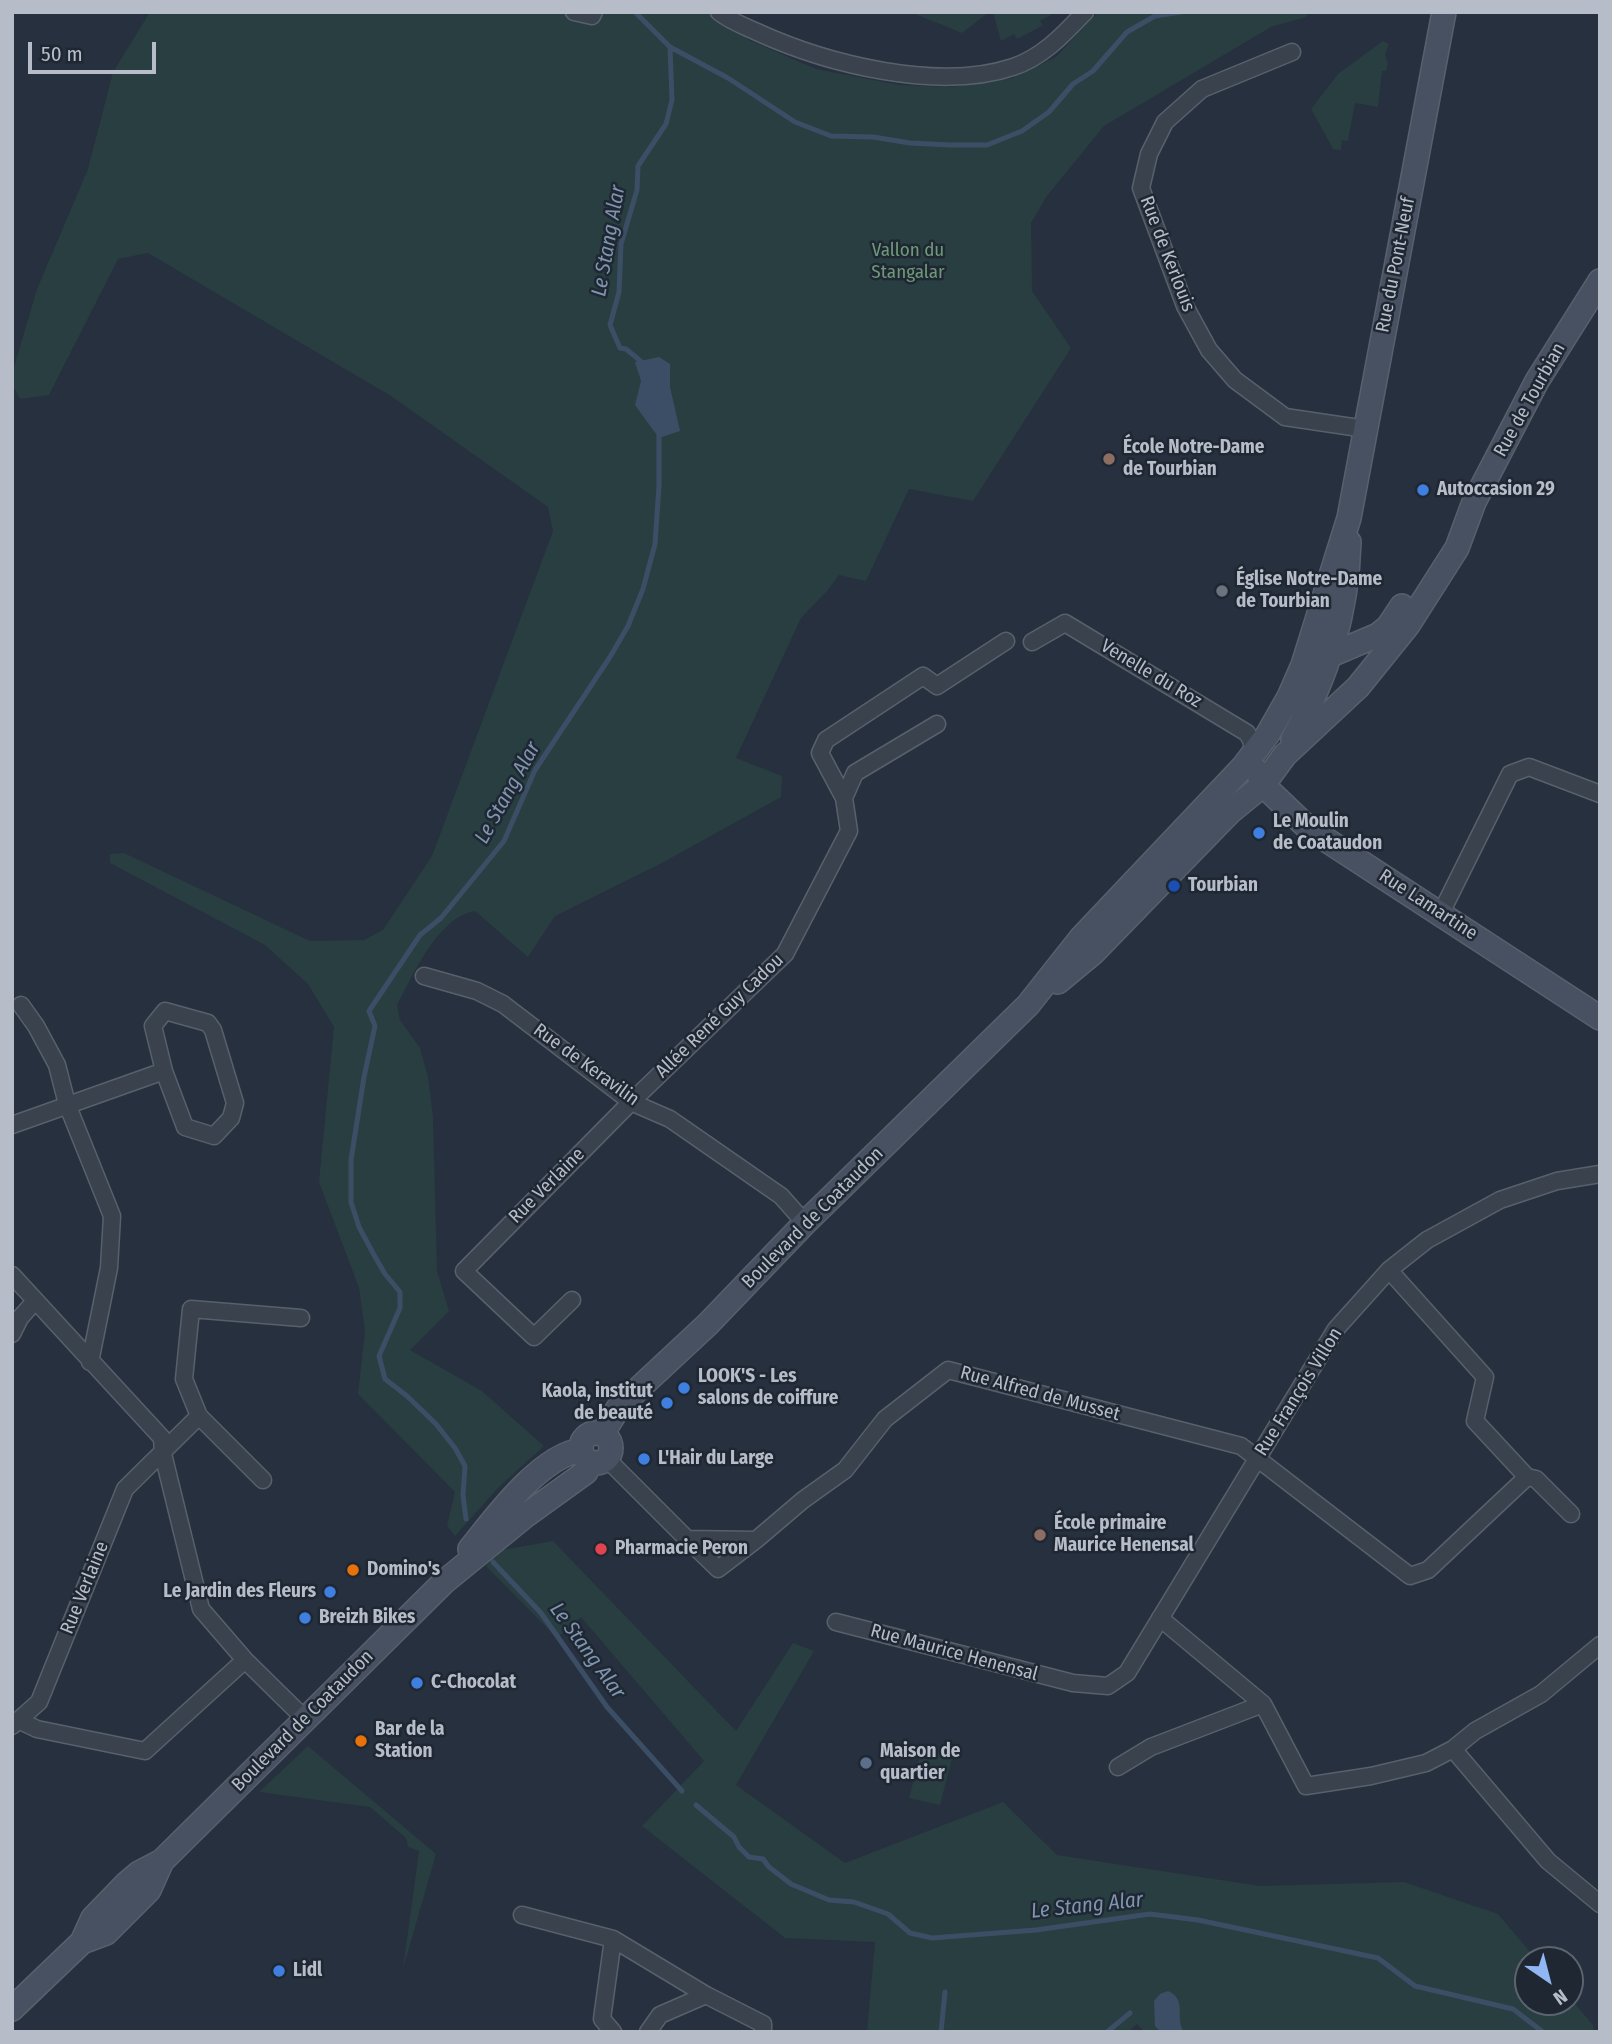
<!DOCTYPE html>
<meta charset="utf-8">
<style>
body{margin:0}
#map{position:relative;width:1612px;height:2044px;overflow:hidden;background:#26303e;font-family:"Fira Sans Condensed",sans-serif}
canvas{display:block}
.frame{position:absolute;inset:0;border:14px solid #b6bdc9;pointer-events:none}
.north{position:absolute;left:1514px;top:1946px;width:70px;height:70px;box-sizing:border-box;background:#1f2733;border:2px solid #5b636f;border-radius:50%;rotate:145deg;font-size:19px;font-weight:700;line-height:28px;text-align:center;color:#b6bdc9}
.north::after{content:'';display:block;margin:auto;width:24px;height:32px;background:#91b7f3;clip-path:polygon(50% 0,100% 100%,50% 72%,0 100%)}
.scale{position:absolute;left:28px;top:42px;width:128px;height:32px;box-sizing:border-box;border:4px solid #b6bdc9;border-top:0;padding-left:9px;font-size:21px;line-height:24px;white-space:nowrap;color:#b6bdc9;-webkit-text-stroke:5px #1f2733;paint-order:stroke}
</style>
<div id="map">
<canvas width="1612" height="2044"></canvas>
<div class="frame"></div>
<div class="north">N</div>
<div class="scale">50 m</div>
</div>
<script>
const ctx = document.querySelector('canvas').getContext('2d');
ctx.lineJoin = 'round';
function fillPath(path, color) { ctx.fillStyle = color; ctx.fill(path, 'evenodd'); }
function strokePath(path, color, width, dash) { ctx.strokeStyle = color; ctx.lineWidth = width; ctx.lineCap = dash ? 'butt' : 'round'; ctx.setLineDash(dash || []); ctx.stroke(path); }
function label(font, color, halo, rows, align = 'center') {
  ctx.font = font + ' "Fira Sans Condensed",sans-serif'; ctx.lineWidth = 5; ctx.setLineDash([]); ctx.textBaseline = 'middle'; ctx.strokeStyle = halo; ctx.fillStyle = color; for (const [text, x, y, turn = 0] of rows) {
    ctx.save(); ctx.translate(x, y); ctx.rotate((+turn || 0) * Math.PI / 180); ctx.textAlign = isNaN(turn) ? turn : align; if (halo) ctx.strokeText(text, 0, 0); ctx.fillText(text, 0, 0); ctx.restore();
  }
}
fillPath(new Path2D(`
 M150 12H711L749 40 816 69 900 85 951 87 1013 78 1056 57 1098 12H1310L1306 17 1271 27 1104 126 1047 196 1031 223 1032 291 1071 348 973 501 909 489 866 581 839 575 827 591 801 618 736 758 782 776 781 797 662 863 555 916 528 957 475 911C437 918 414 974 397 1005L400 1020 420 1048 428 1077 433 1117 437 1271 449 1311 410 1350 482 1391 544 1446 498 1488 455 1536 447 1526 455 1492 358 1394 365 1331 359 1288 319 1182 334 1027 308 984 265 945 110 863V854L124 853 310 941 364 940 383 930 432 856 553 531 548 507 391 396 148 253 118 259 49 395 20 399 12 384V374L37 289 88 169 113 72Z
 M910 12H989L962 33Z
 M993 12H1056L1040 21 1043 25 1040 27 1017 39 1014 34 1001 41Z
 M1383 41 1389 44 1385 54 1388 64 1386 71H1382L1378 107 1355 103 1348 141 1342 140 1341 150 1333 149 1311 109 1338 74Z
 M553 1541 736 1731 793 1643 814 1651 736 1785 845 1863 1003 1802 1057 1855 1260 1886 1404 1882 1498 1914 1537 1960H1528V2002H1570V1998L1593 2025 1594 2032H1144L1137 2024 1128 2032H867L875 1942 785 1938 642 1826 704 1761 581 1617 557 1638 486 1566 502 1550Z
 M923 1744 954 1751 940 1805 909 1798Z
 M308 1746 436 1854 403 1969 419 1851 408 1847 406 1838 370 1807 259 1792Z`), '#293e40');
fillPath(new Path2D(`
 M659 357 670 364V387L680 431 659 438 635 405 641 381 635 362Z
 M1168 1991C1188 2000 1174 2017 1184 2032H1161L1155 2026 1154 2001 1160 1994Z`), '#3c4e66');
strokePath(new Path2D(`
 M635 12 670 47 728 78 795 122 831 136 873 137 910 143 951 145H987L1022 131 1049 112 1073 84 1093 71 1127 32 1155 16 1181 12
 M643 363 626 349 620 348 610 325 619 292 621 244 637 190 638 166 666 124 672 100 670 47
 M466 1519 463 1495 465 1466 455 1448 436 1424 407 1396 385 1379 379 1356 400 1308V1292L385 1274 374 1255 359 1227 351 1202V1160L364 1077 375 1026 369 1011 420 935 441 918 504 841 535 770 610 657 628 626 643 589 655 544 659 486V433
 M493 1562 541 1613 607 1707 682 1791
 M696 1805 734 1837 739 1847 749 1857 763 1859 769 1867 791 1884 829 1900 854 1902 888 1914 910 1933 932 1938 1036 1930 1150 1914 1198 1920 1378 1958 1415 1986 1513 2009 1543 2032
 M941 2032 945 1992
 M1107 2032 1130 2013`), '#3c4e66', 5);
const street = new Path2D(`
 M574 12 592 16 594 12
 M719 12C730 21 744 26 757 32 827 64 938 92 1013 67 1043 57 1064 34 1085 12
 M1292 52 1202 89 1165 122 1149 154 1141 188 1185 306 1209 350 1235 380 1285 417 1366 429
 M1032 642 1065 623 1247 733 1252 742V757
 M844 798 855 773 937 724
 M1441 913 1510 774 1529 767 1600 794
 M424 976 477 991 503 1004 631 1102 670 1119 781 1196 805 1223
 M21 1005 36 1026 57 1065 67 1104 112 1216 109 1268 90 1362
 M165 1011 208 1023 213 1030 235 1103 231 1118 214 1136 185 1127 164 1071 153 1026Z
 M12 1125 164 1071
 M12 1275 162 1438 163 1454 201 1609 245 1660 305 1719
 M572 1300 534 1337 464 1271 631 1102 785 954 849 831 844 798 820 753 826 740 923 676 937 686 1006 641
 M12 1334 20 1318 35 1301
 M199 1416 263 1480
 M607 1459 687 1539 756 1540 803 1500 845 1470 885 1419 948 1370 1241 1446 1410 1576 1428 1570 1527 1477 1475 1421 1485 1377 1389 1270
 M1527 1477 1536 1479 1571 1514
 M687 1539 718 1569 756 1540
 M1160 1618 1263 1704 1306 1786 1371 1776 1426 1763 1453 1749 1475 1731 1541 1694 1600 1645
 M836 1622 1073 1683 1108 1686 1127 1673 1336 1329 1389 1270 1427 1240 1500 1200 1557 1181 1600 1174
 M18 1720 37 1729 145 1751 245 1660
 M12 1726 39 1702 125 1489 199 1416 184 1379 191 1309 301 1318
 M1453 1749 1548 1861 1600 1904
 M1118 1767 1151 1747 1263 1704
 M522 1915 613 1939
 M613 2032 602 2019 613 1939 706 1995
 M648 2032 660 2015 706 1995 763 2024V2032`);
const secondary = new Path2D(`
 M1319 660 1378 635 1388 627 1402 606
 M1293 739C1327 675 1347 616 1349 542
 M1258 772 1263 785 1308 828 1600 1018
 M1058 982 1093 953 1230 812 1263 785 1285 755 1358 687 1408 625 1457 548 1474 502 1537 381 1600 281
 M581 1448a15 15 0 1 1 30 0a15 15 0 1 1-30 0Z
 M602 1434 619 1407 708 1324 805 1223 1028 1005 1081 938 1243 767 1268 734 1289 697 1303 665 1349 518 1444 12
 M470 1549C495 1518 540 1456 581 1450
 M82 1942 106 1933 149 1890 162 1861
 M12 2009 82 1942 93 1918 126 1884 139 1873 162 1861 444 1582 525 1516 586 1472 590 1462`);
strokePath(street, '#58606c', 19);
strokePath(secondary, '#58606c', 26);
strokePath(street, '#3a424e', 16);
strokePath(secondary, '#485161', 23);
for (const [x, y, r, color] of [
 [1109,459,7,"#8d6e63"],
 [1423,490,7,"#3f7fe0"],
 [1222,591,7,"#6b7280"],
 [1259,833,7,"#3f7fe0"],
 [1174,886,7,"#1a4fb4"],
 [684,1388,7,"#3f7fe0"],
 [667,1403,7,"#3f7fe0"],
 [644,1459,7,"#3f7fe0"],
 [1040,1535,7,"#8d6e63"],
 [601,1549,7,"#e0444e"],
 [353,1570,7,"#e8710a"],
 [330,1592,7,"#3f7fe0"],
 [305,1618,7,"#3f7fe0"],
 [417,1683,7,"#3f7fe0"],
 [361,1741,7,"#e8710a"],
 [866,1763,7,"#5c6f8a"],
 [279,1971,7,"#3f7fe0"]
]) { const dot = new Path2D(); dot.arc(x, y, r, 0, 2 * Math.PI); ctx.fillStyle = color; ctx.fill(dot); strokePath(dot, '#1f2733', 2.5); }
label('19px', '#6e9978', '#1f2733', [
 ["Vallon du",908,251],
 ["Stangalar",908,273]
]);
label('19px', '#b6bdc9', '#1f2733', [
 ["Rue de Kerlouis",1167,254,69],
 ["Rue du Pont-Neuf",1396,265,-79],
 ["Rue de Tourbian",1530,400,-61],
 ["Venelle du Roz",1151,674,31],
 ["Rue Lamartine",1428,905,33],
 ["Allée René Guy Cadou",720,1016,-44],
 ["Rue de Keravilin",586,1065,36],
 ["Rue Verlaine",547,1186,-45],
 ["Boulevard de Coataudon",813,1218,-45],
 ["Rue François Villon",1299,1392,-58],
 ["Rue Alfred de Musset",1040,1394,15],
 ["Rue Verlaine",85,1588,-68],
 ["Rue Maurice Henensal",954,1653,15],
 ["Boulevard de Coataudon",303,1721,-45]
]);
label('bold 19px', '#b6bdc9', '#1f2733', [
 ["École Notre-Dame",1123,448],
 ["de Tourbian",1123,470],
 ["Autoccasion 29",1437,490],
 ["Église Notre-Dame",1236,580],
 ["de Tourbian",1236,602],
 ["Le Moulin",1273,822],
 ["de Coataudon",1273,844],
 ["Tourbian",1188,886],
 ["LOOK'S - Les",698,1377],
 ["salons de coiffure",698,1399],
 ["Kaola, institut",653,1392,"right"],
 ["de beauté",653,1414,"right"],
 ["L'Hair du Large",658,1459],
 ["École primaire",1054,1524],
 ["Maurice Henensal",1054,1546],
 ["Pharmacie Peron",615,1549],
 ["Domino's",367,1570],
 ["Le Jardin des Fleurs",316,1592,"right"],
 ["Breizh Bikes",319,1618],
 ["C-Chocolat",431,1683],
 ["Bar de la",375,1730],
 ["Station",375,1752],
 ["Maison de",880,1752],
 ["quartier",880,1774],
 ["Lidl",293,1971]
], 'left');
label('italic 21px', '#7f94af', '#1f2733', [
 ["Le Stang Alar",609,241,-80],
 ["Le Stang Alar",508,793,-61],
 ["Le Stang Alar",587,1651,54],
 ["Le Stang Alar",1087,1906,-6]
]);
</script>
